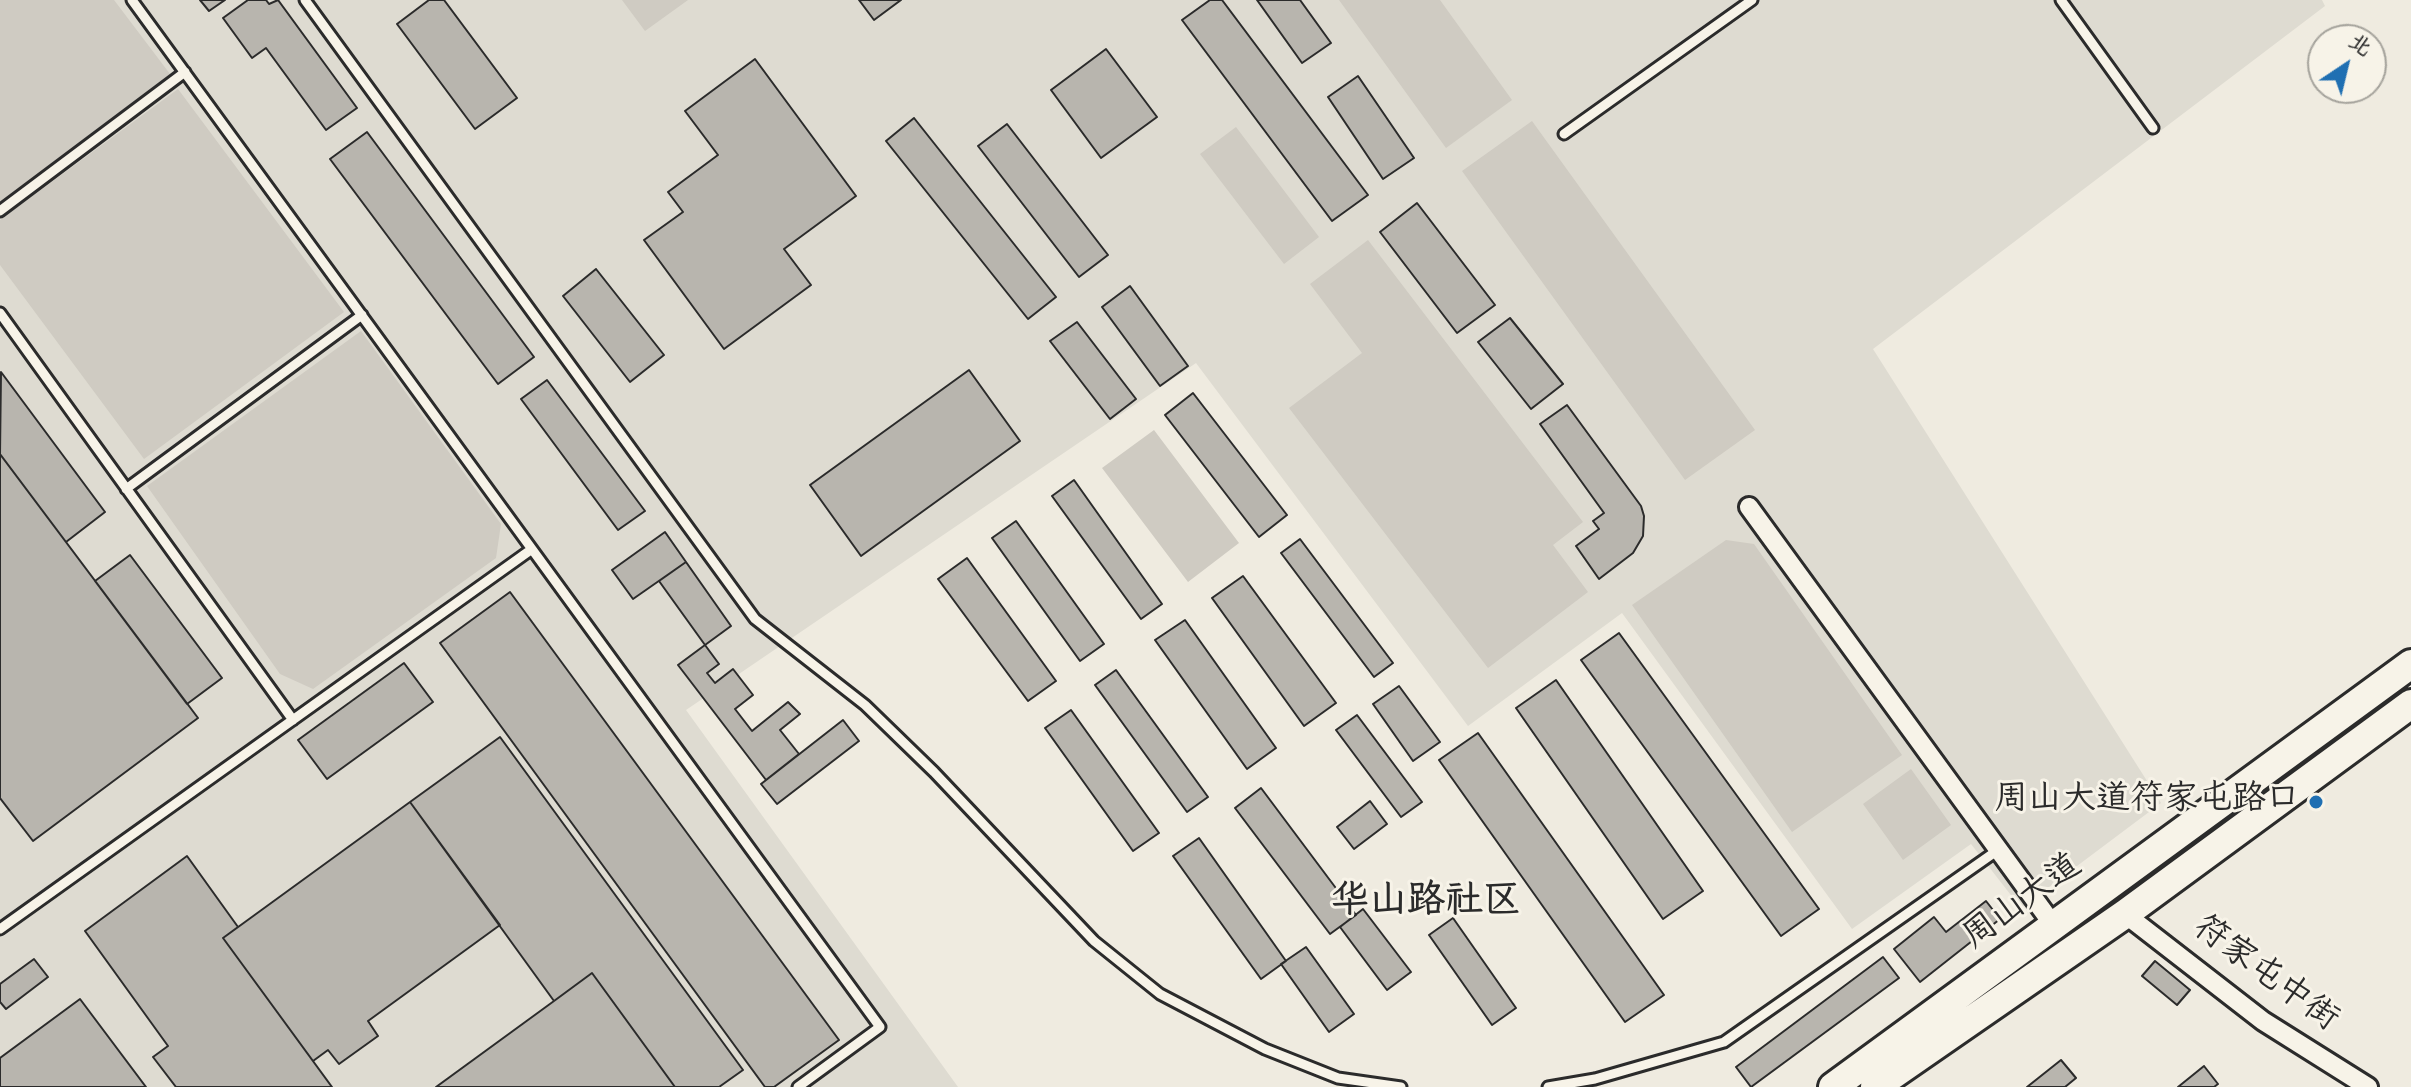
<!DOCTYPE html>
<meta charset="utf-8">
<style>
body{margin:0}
#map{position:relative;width:2411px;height:1087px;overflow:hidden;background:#efebe0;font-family:"Indie Flower","LXGW WenKai TC",sans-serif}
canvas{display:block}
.north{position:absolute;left:2307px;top:24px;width:80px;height:80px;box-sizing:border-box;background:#f7f3e8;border:2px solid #a5a39c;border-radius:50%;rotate:35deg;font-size:22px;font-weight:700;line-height:32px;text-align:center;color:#2b2b2b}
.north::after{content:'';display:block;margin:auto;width:28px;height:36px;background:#1f6fb2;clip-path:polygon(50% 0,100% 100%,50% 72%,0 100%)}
</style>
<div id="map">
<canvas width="2411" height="1087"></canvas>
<div class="north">北</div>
</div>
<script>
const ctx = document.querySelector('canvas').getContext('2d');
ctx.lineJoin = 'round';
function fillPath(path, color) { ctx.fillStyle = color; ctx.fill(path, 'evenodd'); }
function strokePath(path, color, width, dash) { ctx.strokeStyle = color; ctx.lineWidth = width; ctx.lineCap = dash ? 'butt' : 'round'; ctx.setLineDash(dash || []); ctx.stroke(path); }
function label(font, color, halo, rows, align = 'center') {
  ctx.font = font + ' "Indie Flower","LXGW WenKai TC",sans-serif'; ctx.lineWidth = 6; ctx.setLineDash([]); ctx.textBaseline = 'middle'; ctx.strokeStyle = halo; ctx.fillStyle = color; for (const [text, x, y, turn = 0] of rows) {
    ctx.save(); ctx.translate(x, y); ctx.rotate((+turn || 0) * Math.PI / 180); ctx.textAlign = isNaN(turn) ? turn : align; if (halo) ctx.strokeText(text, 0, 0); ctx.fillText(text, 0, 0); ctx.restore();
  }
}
fillPath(new Path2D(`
 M0 0H2322L2325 6 1873 349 2161 803 2021 908 1971 844 1852 929 1622 613 1468 726 1196 363 686 710 958 1087H0Z`), '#dedbd1');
fillPath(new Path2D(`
 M0 0H114L170 74 0 202Z
 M622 0H688L645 31Z
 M1339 0H1440L1512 100 1446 148Z
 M178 89 344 312 144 459 0 265V220Z
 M1532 121 1755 430 1685 480 1462 171Z
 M1236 127 1319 237 1284 264 1200 154Z
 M1368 240 1583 522 1553 545 1588 592 1488 668 1289 408 1362 353 1310 284Z
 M361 331 501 524 496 558 313 689 280 674 147 486Z
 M1154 430 1239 543 1188 582 1102 468Z
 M1726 540 1754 544 1902 755 1792 832 1632 605Z
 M1911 769 1951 825 1903 860 1863 804Z`), '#cfcbc2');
const building = new Path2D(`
 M200 0H225L209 11Z
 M248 0H266L269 4 278 0 357 108 326 130 266 48 252 58 223 18Z
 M429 0H444L517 98 475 129 397 24Z
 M859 0H901L874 20Z
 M1210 0H1222L1368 195 1332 221 1182 20Z
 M1257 0H1300L1331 43 1302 63Z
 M1106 49 1157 117 1101 158 1051 90Z
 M755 59 856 196 784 249 811 285 724 349 644 240 683 212 668 192 718 155 685 111Z
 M1358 76 1414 158 1383 179 1328 97Z
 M914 118 1056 297 1028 319 886 141Z
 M1007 124 1108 255 1079 277 978 146Z
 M367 132 534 357 498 384 330 159Z
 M1417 203 1495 305 1457 333 1380 232Z
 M596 269 664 355 630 382 563 296Z
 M1130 286 1188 366 1160 386 1102 307Z
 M1510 318 1563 384 1531 409 1478 342Z
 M1077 322 1136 399 1110 419 1050 341Z
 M969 370 1020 441 861 556 810 485Z
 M1 372 105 512 66 542 0 454Z
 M547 380 645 511 618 530 521 399Z
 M1193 393 1287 515 1259 537 1165 415Z
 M1567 405 1641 506 1644 516 1643 536 1633 553 1599 579 1576 546 1599 529 1593 521 1604 513 1540 424Z
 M0 454 198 718 33 841 0 798Z
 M1074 480 1162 604 1141 619 1052 496Z
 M1016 521 1104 644 1080 661 992 538Z
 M665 532 686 562 633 599 612 570Z
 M1300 539 1393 663 1374 677 1281 553Z
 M130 555 222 678 187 704 95 581Z
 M967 558 1056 681 1028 701 938 579Z
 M686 562 731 626 705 645 659 581Z
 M1243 576 1336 703 1304 726 1212 598Z
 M510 592 839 1040 774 1087H765L440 643Z
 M1185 620 1276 748 1247 769 1155 640Z
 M1619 633 1819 909 1781 936 1581 660Z
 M705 645 719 664 707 673 715 683 733 669 753 695 735 709 752 731 788 702 800 714 780 730 799 754 766 780 678 665Z
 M404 663 433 702 327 779 298 740Z
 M1116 670 1208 797 1187 812 1095 685Z
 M1556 680 1703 891 1663 919 1516 708Z
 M1399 686 1440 742 1413 761 1373 704Z
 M1071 710 1159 833 1133 851 1045 728Z
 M1357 715 1422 802 1401 817 1336 730Z
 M843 720 859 741 777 804 761 784Z
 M1478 733 1664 995 1625 1022 1439 760Z
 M500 737 743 1070 719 1087H675L592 973 554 1001 410 802Z
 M1261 788 1356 915 1330 934 1235 808Z
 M1370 801 1387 824 1354 849 1337 827Z
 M410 802 500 925 368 1021 378 1036 339 1064 328 1050 313 1061 223 938Z
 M1199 838 1286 961 1261 979 1173 856Z
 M187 856 238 927 223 938 332 1087H176L153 1057 168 1046 85 931Z
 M1986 901 2000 919 1920 982 1894 949 1934 917 1946 932Z
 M1363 909 1411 972 1387 990 1340 927Z
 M1453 918 1516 1008 1492 1025 1429 935Z
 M1306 947 1354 1014 1329 1032 1281 964Z
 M1883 957 1899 978 1751 1087 1736 1067Z
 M34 959 48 977 6 1009 0 1002V984Z
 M2155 961 2190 990 2177 1005 2142 976Z
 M592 973 675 1087H436L554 1001Z
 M80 999 146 1087H0V1058Z
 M2061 1060 2076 1078 2065 1087H2027Z
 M2204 1066 2218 1084 2214 1087H2178Z`);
fillPath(building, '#b8b5ae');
strokePath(building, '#2b2b2b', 2);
const service = new Path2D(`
 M132 0 880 1027 798 1087
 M305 0 755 619 865 705 934 772 1094 941 1160 994 1265 1049 1338 1078 1401 1087
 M2061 0 2153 128
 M1564 134 1752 0
 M0 211 185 72
 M0 313 293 720
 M126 489 362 315
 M0 929 532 549
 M1548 1087 1595 1079 1724 1042 1998 850`);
const minor = new Path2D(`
 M1749 507 2054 926
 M2125 914 2263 1021 2368 1087`);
const primary = new Path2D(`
 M1833 1087 2411 664
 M1875 1087 2125 914 2411 704`);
strokePath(service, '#2b2b2b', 15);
strokePath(minor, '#2b2b2b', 24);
strokePath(primary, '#2b2b2b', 34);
strokePath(service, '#f7f3e8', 9);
strokePath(minor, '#f7f3e8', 18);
strokePath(primary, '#f7f3e8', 28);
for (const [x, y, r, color] of [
 [2316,802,8,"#1f6fb2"]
]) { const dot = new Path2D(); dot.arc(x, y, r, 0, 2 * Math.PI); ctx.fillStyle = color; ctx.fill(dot); strokePath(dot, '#f7f3e8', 3); }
label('34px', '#2b2b2b', '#f7f3e8', [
 ["周山大道符家屯路口",2300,802]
], 'right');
label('34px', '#2b2b2b', '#f7f3e8', [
 ["周山大道",2024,904,-36],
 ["符家屯中街",2264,976,36]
]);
label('bold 38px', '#2b2b2b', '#f7f3e8', [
 ["华山路社区",1426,905]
]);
</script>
